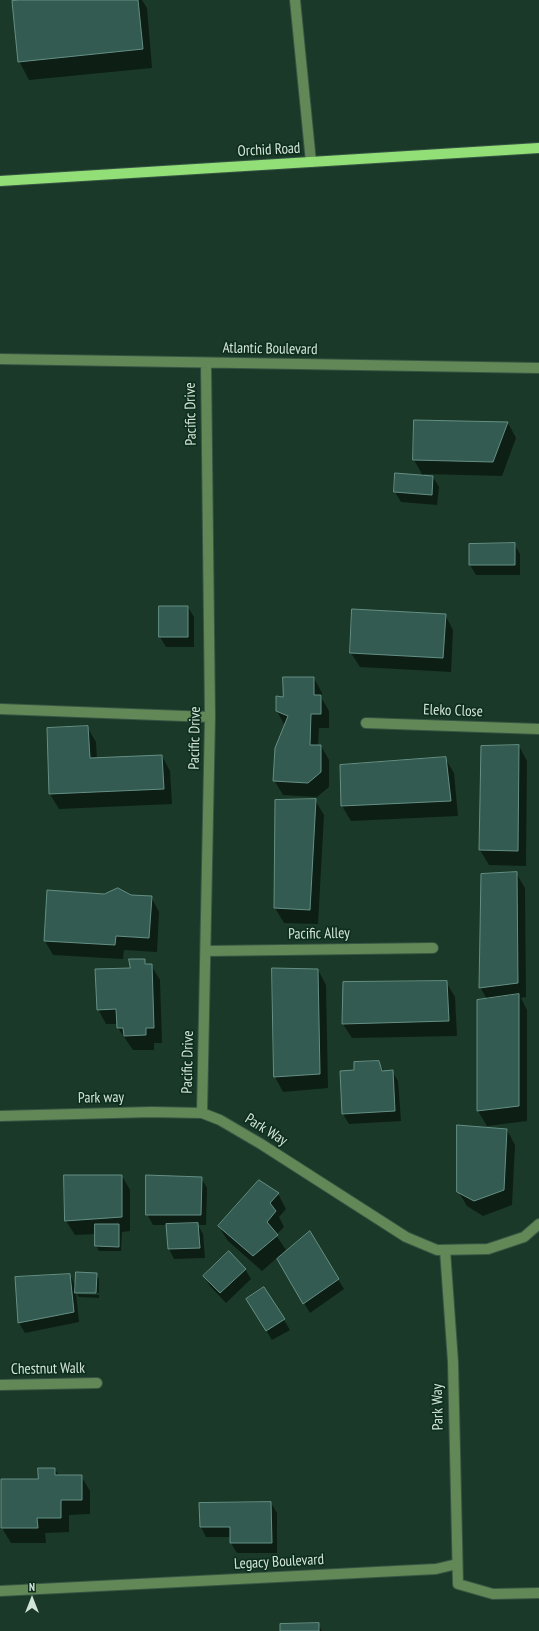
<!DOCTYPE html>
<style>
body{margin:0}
#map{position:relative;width:539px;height:1631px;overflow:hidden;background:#1a3928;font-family:"PT Sans Narrow",sans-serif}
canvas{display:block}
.north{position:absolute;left:12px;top:1579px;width:40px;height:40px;-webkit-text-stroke:3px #0f2f1e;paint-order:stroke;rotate:0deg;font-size:11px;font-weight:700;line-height:16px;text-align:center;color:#d3e5d9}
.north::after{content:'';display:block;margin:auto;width:14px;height:18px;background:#d3e5d9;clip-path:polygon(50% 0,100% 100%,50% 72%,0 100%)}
</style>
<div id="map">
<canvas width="539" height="1631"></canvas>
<div class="north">N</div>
</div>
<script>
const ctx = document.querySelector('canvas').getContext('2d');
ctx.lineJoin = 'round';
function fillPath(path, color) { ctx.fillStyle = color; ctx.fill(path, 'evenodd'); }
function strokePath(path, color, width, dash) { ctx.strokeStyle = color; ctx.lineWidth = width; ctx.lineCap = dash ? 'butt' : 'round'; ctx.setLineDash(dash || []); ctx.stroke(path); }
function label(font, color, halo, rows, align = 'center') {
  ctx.font = font + ' "PT Sans Narrow",sans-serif'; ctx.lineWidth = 3.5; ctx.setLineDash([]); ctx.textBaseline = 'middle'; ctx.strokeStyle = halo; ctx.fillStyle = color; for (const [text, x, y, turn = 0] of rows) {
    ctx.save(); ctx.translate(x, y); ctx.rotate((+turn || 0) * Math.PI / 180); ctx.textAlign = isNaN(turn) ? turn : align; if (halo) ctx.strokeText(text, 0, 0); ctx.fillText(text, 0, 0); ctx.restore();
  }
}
fillPath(new Path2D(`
 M30 0H142L147 8 152 68 29 80 19 61Z
 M415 421 508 423 516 438 502 476 424 474V476L433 477 439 487 437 505 401 502 395 492 423 476 414 460Z
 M514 544 520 554V575H476L470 565V545Z
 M188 607 194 617V647H166L160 637Z
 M445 615 453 630 451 672 360 667 351 653Z
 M314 678 322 693V699L329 711V728H319L318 746H321L329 760V787L317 797 283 795 274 780 285 726 277 711 284 698Z
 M87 727 96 742 97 759 162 756 170 771 172 804 59 809 50 794 48 729Z
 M519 746 527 761 526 866 489 865 480 850 482 747Z
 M445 758 454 773 458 816 351 821 342 806 341 766Z
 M315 800 324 815 318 924 284 923 275 908Z
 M516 873 525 888 526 997 521 998 527 1010V1121L487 1126 478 1111V1001L487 999 480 987Z
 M151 897 159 912 157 952 124 950 123 959 53 955 45 941Z
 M144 960 147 965H151L160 980 162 1043H154V1050H133L118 1028V1024H106L98 1009 131 969Z
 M318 970 326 985 328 1088 283 1092 275 1077Z
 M446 982 455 997 457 1036 352 1038 343 1024Z
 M378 1062 384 1071H392L398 1081 401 1121 349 1124 343 1114 355 1071Z
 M507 1130 515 1145 512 1205 483 1216 467 1206 458 1191Z
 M122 1176 130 1190V1231L122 1232 121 1251H99L96 1246V1234L75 1235 66 1221Z
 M201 1178 207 1188 206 1225H198L203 1234 205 1258 174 1259 169 1249 167 1225H153L147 1214Z
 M278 1194 286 1209 279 1217 284 1227 276 1235 286 1250 262 1271 228 1241 219 1227Z
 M278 1259 338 1279 344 1289 310 1313Z
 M245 1269 251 1279 226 1303 210 1286 204 1276Z
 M96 1274 99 1279V1293L77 1292V1294L99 1295V1298L79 1297 76 1293 79 1322 25 1333 19 1323 16 1278 70 1275 76 1287Z
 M253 1309 284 1320 290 1330 272 1340Z
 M55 1469 59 1476H81L90 1491V1514L69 1515V1532L45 1533 46 1543H11L2 1528V1480H39Z
 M271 1503 277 1513V1553H237L231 1543V1537H206L201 1527 200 1504Z
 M318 1624 322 1631H281Z`), '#0007');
const building = new Path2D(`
 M20 0H138L143 49 18 62 12 1Z
 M414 420 508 422 493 462 413 460Z
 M395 473 433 476 432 495 394 492Z
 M515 543V565H469V544Z
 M159 606H188V637H159Z
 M352 609 446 614 443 658 350 653Z
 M283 677H314V695H321V714H311L310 745H321V772L308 783 273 781 275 748 288 716 276 711V696L283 697Z
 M88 726 90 758 162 755 164 789 49 794 47 728Z
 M519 745 518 851 479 850 481 746Z
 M446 757 451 801 341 806 340 765Z
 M316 799 310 910 274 908 275 800Z
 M517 872 518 983 479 988 481 874Z
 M118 888 131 895 152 896 149 938 116 936 115 945 44 941 47 890 104 894Z
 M129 959H145V964H152L154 1028H146V1035L124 1036 123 1028H117L116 1009 97 1010 95 969 130 968Z
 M272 968 318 969 320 1074 274 1077Z
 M447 981 449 1021 342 1024 343 982Z
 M519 994V1106L477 1111V1000Z
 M379 1061 382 1071 393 1070 395 1111 342 1114 340 1071 354 1070V1062Z
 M457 1125 507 1129 504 1190 474 1201 457 1192Z
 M64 1175H122V1217L65 1221Z
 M146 1175 202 1177 201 1215H146Z
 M259 1180 279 1193 270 1203 276 1211 267 1222 278 1235 253 1256 218 1226Z
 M198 1223 200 1248 168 1249 166 1224Z
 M95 1224H119V1247L95 1246Z
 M310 1231 339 1279 303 1304 277 1259Z
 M229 1251 246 1269 220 1293 203 1276Z
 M76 1272 97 1273 96 1293H75Z
 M70 1274 74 1312 18 1323 15 1277Z
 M264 1287 285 1319 266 1331 246 1299Z
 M38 1468H55V1475H82V1500H61V1518H37L38 1528H1V1479H38Z
 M271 1502 272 1543H230V1527H200L199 1503Z
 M319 1623V1631H280V1624Z`);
fillPath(building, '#335b52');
strokePath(building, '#658f84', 1);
const minor = new Path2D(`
 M295 0 311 162
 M0 359 539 368
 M0 709 210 717
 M366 723 539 729
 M206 951 433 948
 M202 1113 210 717 206 363
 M0 1116 151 1112 202 1113 220 1120 261 1144 406 1237 437 1250 488 1249 524 1237 539 1224
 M445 1250 453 1362 458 1584 493 1594 539 1593
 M0 1385 97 1383
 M0 1591 436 1569 457 1564`);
const major = new Path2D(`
 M0 181 539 148`);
strokePath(minor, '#385544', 12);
strokePath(major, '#385544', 12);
strokePath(minor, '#638857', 10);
strokePath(major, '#92df77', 10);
label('15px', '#d3e5d9', '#0f2f1e', [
 ["Orchid Road",269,150,-3],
 ["Atlantic Boulevard",270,349,1],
 ["Pacific Drive",191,414,-91],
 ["Eleko Close",453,711,2],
 ["Pacific Drive",195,738,-89],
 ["Pacific Alley",319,934,-1],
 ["Pacific Drive",188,1062,-89],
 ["Park way",101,1098,-1],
 ["Park Way",266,1130,32],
 ["Chestnut Walk",48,1369,-1],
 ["Park Way",438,1407,-91],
 ["Legacy Boulevard",279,1562,-3]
]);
</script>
